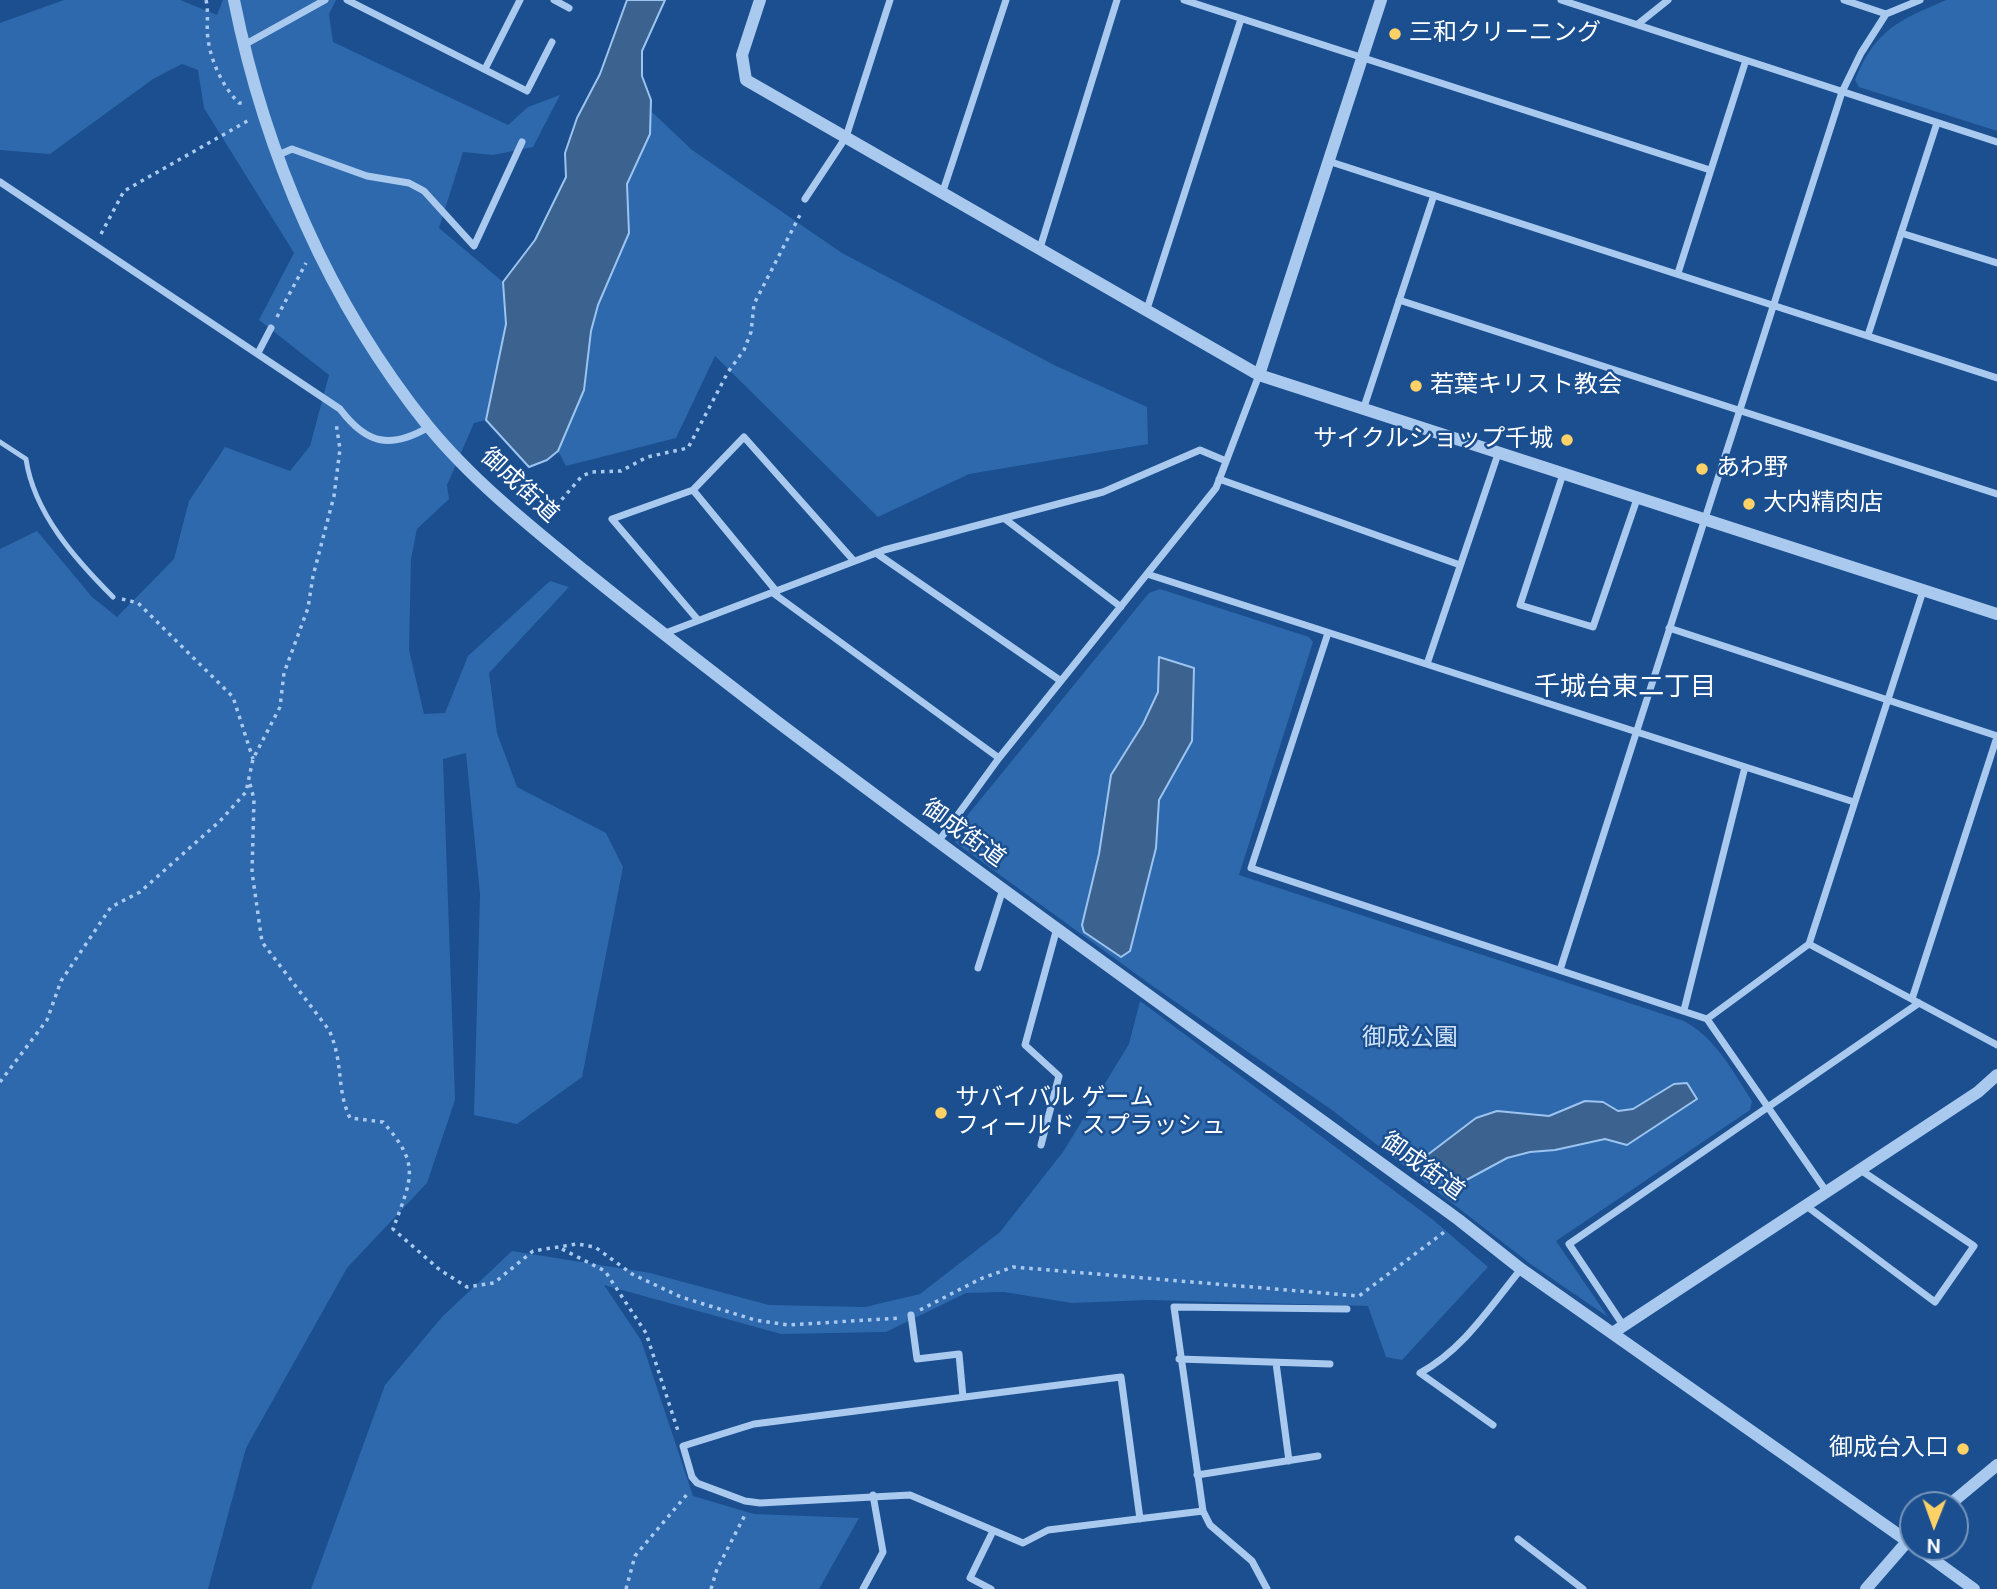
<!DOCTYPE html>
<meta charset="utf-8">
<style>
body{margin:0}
#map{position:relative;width:1997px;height:1589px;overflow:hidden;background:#1b4f8f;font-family:"DM Sans",sans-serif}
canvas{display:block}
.north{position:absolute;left:1899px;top:1491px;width:70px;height:70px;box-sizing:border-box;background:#1b4f8f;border:2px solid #7695bc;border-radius:50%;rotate:181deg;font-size:19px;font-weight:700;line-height:28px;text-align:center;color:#fff}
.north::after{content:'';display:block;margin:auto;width:24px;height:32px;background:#ffd166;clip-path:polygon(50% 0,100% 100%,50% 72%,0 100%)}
</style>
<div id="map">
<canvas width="1997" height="1589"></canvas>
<div class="north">N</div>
</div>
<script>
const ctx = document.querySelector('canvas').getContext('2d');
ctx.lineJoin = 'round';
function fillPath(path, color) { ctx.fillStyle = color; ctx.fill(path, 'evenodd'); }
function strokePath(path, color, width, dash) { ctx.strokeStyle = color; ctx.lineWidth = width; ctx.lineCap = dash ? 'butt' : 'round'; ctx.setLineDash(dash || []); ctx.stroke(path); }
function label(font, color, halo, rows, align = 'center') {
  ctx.font = font + ' "DM Sans","Noto Sans JP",sans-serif'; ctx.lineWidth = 5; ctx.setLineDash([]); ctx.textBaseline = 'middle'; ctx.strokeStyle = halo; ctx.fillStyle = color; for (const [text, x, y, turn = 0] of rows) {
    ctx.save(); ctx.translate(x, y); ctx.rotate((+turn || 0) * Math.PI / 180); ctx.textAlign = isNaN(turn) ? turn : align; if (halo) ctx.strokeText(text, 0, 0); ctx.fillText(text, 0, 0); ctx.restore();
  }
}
fillPath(new Path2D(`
 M64 0H180L217 15 223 0H336L329 14 333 42 508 125 528 107 560 95 533 147 493 155 463 152 439 228 503 282 506 324 486 420 474 423 447 485 449 499 417 529 411 559 409 650 424 714 445 713 468 656 550 581 569 587 489 673 497 733 517 787 606 833 623 867 582 1077 517 1124 474 1115 480 894 466 753 443 759 455 1100 427 1183 347 1268 246 1448 208 1589H0V549L37 531 92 597 117 617 174 559 189 501 225 447 290 471 310 446 329 375 259 320 294 253 204 108 198 70 182 64 153 79 50 154 0 150V23Z
 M1946 0H1997V131L1859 87 1855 80C1875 30 1899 20 1946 0Z
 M652 112 692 150 842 253 1056 366 1147 407 1148 444 969 474 878 517 715 356 676 438 566 466 558 451 584 390 591 331 598 305 629 233 627 184Z
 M1160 589 1309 637 1313 642 1239 875 1684 1021C1716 1038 1733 1072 1752 1101L1750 1110 1556 1241 1608 1317 1532 1265 1332 1110 1154 987 956 843 953 833 1149 593ZM1159 658 1194 668 1192 741 1159 800 1156 848 1082 925 1099 854 1104 810 1158 692ZM1674 1084 1627 1145 1605 1139 1555 1150 1530 1152 1507 1158 1459 1184 1423 1159 1476 1118 1497 1111 1549 1116 1603 1102 1618 1111 1634 1109Z
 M1140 1001 1432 1219 1488 1267 1402 1360 1386 1357 1368 1306 1149 1300 1072 1303 1004 1292 966 1293 886 1332 781 1334 604 1285 641 1340 693 1496 754 1514 859 1518 819 1589H311L385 1385 442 1317 512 1251 650 1273 769 1305 865 1307 920 1294 1000 1232 1063 1152 1129 1044Z`), '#2e69ad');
const water = new Path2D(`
 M627 0H665L642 51V76L651 100 650 134 627 184 629 233 598 305 591 331 584 390 558 451 547 460 529 467 486 420 506 324 503 282 535 240 566 177 565 153 577 118 600 74Z
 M1159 657 1194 668 1192 741 1159 800 1156 848 1130 951 1121 957 1084 932 1082 925 1099 854 1111 775 1143 724 1158 692Z
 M1687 1083 1697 1099 1627 1145 1605 1139 1555 1150 1530 1152 1507 1158 1459 1184 1444 1182 1424 1168 1422 1159 1476 1118 1497 1111 1549 1116 1585 1101 1603 1102 1618 1111 1633 1109 1674 1084Z`);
fillPath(water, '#3c6290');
strokePath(water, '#9cc4f0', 2);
strokePath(new Path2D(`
 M206 0C209 13 206 26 208 39 211 62 223 87 239 103H244
 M101 234 124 191 251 119
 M277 317 306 263
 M545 519 582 476 592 472 621 471 647 457 688 448 728 372 744 350 751 332 754 304 802 211
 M122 599 138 603 233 697 253 759
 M250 784 254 799 252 872 262 942 329 1030C344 1063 336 1089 350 1118L383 1122C421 1165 412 1177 393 1229L440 1270 467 1287 494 1283 533 1251 577 1244 595 1247 632 1274 681 1297 755 1320 788 1325 900 1318
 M0 1082 47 1020 61 981 111 907 140 892 220 821 246 792 253 759 280 707 284 673 308 608 313 576 334 496 340 449 336 423
 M562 1249 605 1271 646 1333 679 1434
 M920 1310 980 1279 1013 1267 1359 1296 1447 1230
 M626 1589 635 1556 689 1492
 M711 1589 717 1569 746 1513`), '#a9c9ee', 3.5, [3.5, 5]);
strokePath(new Path2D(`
 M0 442 26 459C34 513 75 559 113 597`), '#a9c9ee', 5);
strokePath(new Path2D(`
 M347 0 527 91 552 42
 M554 0 569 8
 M1184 0 1710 170
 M1561 0 1997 142
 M1844 0 1886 14
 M1638 24 1668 0
 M244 45 325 0
 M485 69 520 0
 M276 156 292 149 367 176 409 183 424 191 474 246 522 142
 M1328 161 1997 378
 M0 182 340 409C367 445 391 449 429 427
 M942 194 1006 0
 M805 199 846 137 890 0
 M1901 233 1997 263
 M1040 248 1117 0
 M1678 273 1746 60
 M1399 300 1997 494
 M1146 312 1241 19
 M1868 335 1937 123
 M258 353 271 328
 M1363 410 1434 195
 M1563 474 1520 605 1593 627 1637 499
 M1219 479 1460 565
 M693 490 777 592
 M1005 519 1121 607
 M876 553 1061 681
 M1147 574 1854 802
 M773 593 999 758
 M698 620 612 519 693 490 744 437 854 561
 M1669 628 1997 736
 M1328 633 1251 868 1707 1019 1826 1191
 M663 634 884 550 1103 492 1200 450 1226 461
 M1427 664 1498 454
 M938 842 999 758 1216 488 1259 375
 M1809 944 1997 1045
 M978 968 1003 889
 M1560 970 1842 92 1861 53 1886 14 1920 0
 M1912 999 1997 737
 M1684 1010 1745 767
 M1707 1019 1809 944 1923 591
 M1041 1145 1059 1076 1025 1045 1057 928
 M1805 1205 1935 1302 1974 1246 1859 1169
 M911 1315 917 1359 959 1354 963 1397
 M1623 1325 1569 1244 1919 1003
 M1179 1359 1330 1364
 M1276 1363 1289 1461
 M1493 1425 1420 1373C1463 1350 1490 1307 1521 1269
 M1197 1475 1318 1456
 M1140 1519 1121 1377 754 1424 683 1446 692 1477 697 1483 745 1501 760 1503 910 1495 1023 1543 1048 1530 1203 1511
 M1518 1539 1583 1589
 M863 1589 883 1552 873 1495
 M991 1589 970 1578 993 1531
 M1267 1589 1252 1561 1210 1525 1203 1511 1174 1307 1347 1309`), '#a9c9ee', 7);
strokePath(new Path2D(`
 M234 0C265 154 329 303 428 426 473 481 531 527 585 571 648 622 711 671 775 720 1000 890 1231 1054 1459 1220L1521 1269 1913 1545
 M760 0 742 55 746 80 1259 375 1997 614
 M1259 375 1381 0
 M1614 1332 1978 1092 1997 1075
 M1949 1505 1997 1465
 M1916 1547 1974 1589
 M1866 1589 1912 1536`), '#a9c9ee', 12);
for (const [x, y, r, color] of [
 [1395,34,7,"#ffd166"],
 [1416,386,7,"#ffd166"],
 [1567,440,7,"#ffd166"],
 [1702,469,7,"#ffd166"],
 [1749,504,7,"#ffd166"],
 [941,1113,7,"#ffd166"],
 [1963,1449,7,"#ffd166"]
]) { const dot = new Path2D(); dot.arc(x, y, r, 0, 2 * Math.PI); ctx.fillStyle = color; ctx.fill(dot); strokePath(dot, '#1b4f8f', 2.5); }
label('24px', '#fff', '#1b4f8f', [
 ["三和クリーニング",1409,34],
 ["若葉キリスト教会",1430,386],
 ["サイクルショップ千城",1553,440,"right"],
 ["あわ野",1716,469],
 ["大内精肉店",1763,504],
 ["サバイバル ゲーム",955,1099],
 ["フィールド スプラッシュ",955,1127],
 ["御成台入口",1949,1449,"right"]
], 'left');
label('24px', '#fff', '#1b4f8f', [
 ["御成街道",519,486,43],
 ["御成街道",963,834,36],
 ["御成街道",1422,1167,36]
]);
label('24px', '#cfe3fa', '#1b4f8f', [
 ["御成公園",1410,1039]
]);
label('26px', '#fff', '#1b4f8f', [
 ["千城台東二丁目",1625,688]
]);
</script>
